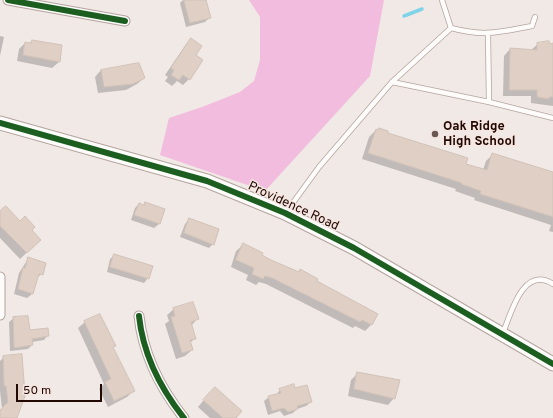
<!DOCTYPE html>
<style>
body{margin:0}
#map{position:relative;width:553px;height:418px;overflow:hidden;background:#f1e9e6;font-family:Overpass,sans-serif}
canvas{display:block}
.scale{position:absolute;left:16px;top:384px;width:86px;height:18px;box-sizing:border-box;border:2px solid #210802;border-top:0;padding-left:5px;font-size:12px;line-height:14px;white-space:nowrap;color:#210802;-webkit-text-stroke:3px #f6e6e1;paint-order:stroke}
</style>
<div id="map">
<canvas width="553" height="418"></canvas>
<div class="scale">50 m</div>
</div>
<script>
const ctx = document.querySelector('canvas').getContext('2d');
ctx.lineJoin = 'round';
function fillPath(path, color) { ctx.fillStyle = color; ctx.fill(path, 'evenodd'); }
function strokePath(path, color, width, dash) { ctx.strokeStyle = color; ctx.lineWidth = width; ctx.lineCap = dash ? 'butt' : 'round'; ctx.setLineDash(dash || []); ctx.stroke(path); }
function label(font, color, halo, rows, align = 'center') {
  ctx.font = font + ' Overpass,sans-serif'; ctx.lineWidth = 3; ctx.setLineDash([]); ctx.textBaseline = 'middle'; ctx.strokeStyle = halo; ctx.fillStyle = color; for (const [text, x, y, turn = 0] of rows) {
    ctx.save(); ctx.translate(x, y); ctx.rotate((+turn || 0) * Math.PI / 180); ctx.textAlign = isNaN(turn) ? turn : align; if (halo) ctx.strokeText(text, 0, 0); ctx.fillText(text, 0, 0); ctx.restore();
  }
}
fillPath(new Path2D(`
 M249 0H384L370 76 265 191 160 155 169 118 202 107 240 92 254 81 260 60V17Z`), '#f2bcde');
fillPath(new Path2D(`
 M183 0H201L210 17 205 22 186 27 180 3Z
 M0 36 4 37 0 56Z
 M191 39 194 55 189 79 183 85 177 81 172 86 165 81 168 77 165 75 185 46Z
 M32 41 59 62 52 68 17 61 19 49 25 43H30Z
 M538 44H553V106L531 103V96H503L504 56 510 49 531 50Z
 M101 70 144 78 137 84 126 90 98 93 95 77Z
 M376 130 483 170 486 161 493 154 553 173V232L549 231 551 225 474 200 475 198 455 191 456 189 362 159 369 137Z
 M145 203 159 224 154 228 131 220 135 208 139 204 143 205Z
 M0 213 20 222 31 230 40 240 20 259 0 238Z
 M189 219 213 244 209 248 180 237 185 224Z
 M243 245 271 261 298 272 300 271 371 325 365 331 355 326 353 328 266 284 259 282 256 285 246 280 248 275 231 267 236 251Z
 M115 255 148 278 144 283 107 272 110 259Z
 M28 259 42 274 36 278 32 294 27 298 14 294 19 273Z
 M174 309 197 319 191 326 195 338 190 343 192 350 185 356 176 359 165 324 169 321 167 315Z
 M14 318 29 331 48 335 44 340 32 342V345L28 349 10 351 9 322Z
 M85 322 112 348 133 391 127 397 108 407 99 389 104 384 78 328Z
 M4 357 16 418H0V411L2 409 0 391V361Z
 M358 373 394 398 388 405 348 396 351 380Z
 M295 389 311 402 306 406 297 409 293 413 284 416 280 411 268 415 264 401 269 397 276 395 280 390Z
 M209 394 235 418H210L198 407Z`), '#0003');
strokePath(new Path2D(`
 M404 16 422 9`), '#80d3e8', 3.5);
const building = new Path2D(`
 M184 0H206L211 18 190 23Z
 M191 38 202 46 196 55 203 60 190 80 183 75 179 80 171 75 174 70 171 68Z
 M32 40 62 45 60 62 23 55 25 42 31 43Z
 M549 41 550 44 553 43V97H549V99L537 97V90H509L510 48 537 50V43Z
 M139 63 145 78 133 84 104 87 101 70Z
 M379 128 388 131V133L468 158 466 164 487 170 492 153 553 172V217L480 194 481 191 461 184 462 183 368 153 376 129 378 130Z
 M145 202 165 209 160 224 134 215 139 203 144 205Z
 M6 206 20 221 25 216 35 227 32 230 41 240 27 253 0 226V211Z
 M189 218 219 229 214 245 184 233Z
 M243 243 263 253 262 255 271 260 299 272 300 269 318 279 317 281 378 314 372 325 362 320 360 322 272 278 265 276 263 279 252 274 254 268 236 260Z
 M114 254 153 266 149 279 110 267Z
 M28 257 46 263 43 275 39 274 33 294 18 289 23 267 25 268Z
 M193 302 199 319 191 322 196 339 190 340 193 350 182 353 171 317 175 316 173 308Z
 M100 314 116 346 113 347 135 391 114 401 105 382 111 379 84 321Z
 M28 316 30 330 48 328 49 336 32 339 33 345 14 348 13 317Z
 M22 354 25 396 17 418H0V410L8 402 6 386H4L3 356Z
 M357 372 400 380 395 399 354 389Z
 M294 384 295 388 307 385 312 402 297 406 298 409 288 412 284 408 272 411 268 396 281 393 279 389Z
 M215 387 242 411 236 418H223L203 400Z`);
fillPath(building, '#dfcfc4');
strokePath(building, '#d1c2b8', 1);
const lane = new Path2D(`
 M451 28C485 37 499 32 532 26L535 17
 M392 82 489 102 488 34
 M489 102 553 118
 M287 211 319 167 392 82 451 28 442 0
 M503 333C511 313 523 265 553 284`);
const street = new Path2D(`
 M8 0 125 21
 M0 277V315
 M139 316C143 354 160 388 184 418`);
const secondary = new Path2D(`
 M0 123 207 181 285 213 354 248 553 364`);
strokePath(lane, '#b4a49e', 6);
strokePath(street, '#b4a49e', 11);
strokePath(secondary, '#b4a49e', 15);
strokePath(lane, '#fdfcfb', 4.5);
strokePath(street, '#fdfcfb', 9);
strokePath(secondary, '#fdfcfb', 13);
strokePath(new Path2D(`
 M8 0 125 21
 M0 123 207 181 285 213 354 248 553 364
 M139 316C143 354 160 388 184 418`), '#1b5e20', 6);
for (const [x, y, r, color] of [
 [435,134,4,"#6a5752"]
]) { const dot = new Path2D(); dot.arc(x, y, r, 0, 2 * Math.PI); ctx.fillStyle = color; ctx.fill(dot); strokePath(dot, '#f6e6e1', 1.5); }
label('bold 13px', '#210802', '#f6e6e1', [
 ["Oak Ridge",443,127],
 ["High School",443,142]
], 'left');
label('13px', '#210802', '#f6e6e1', [
 ["Providence Road",293,207,25]
]);
</script>
